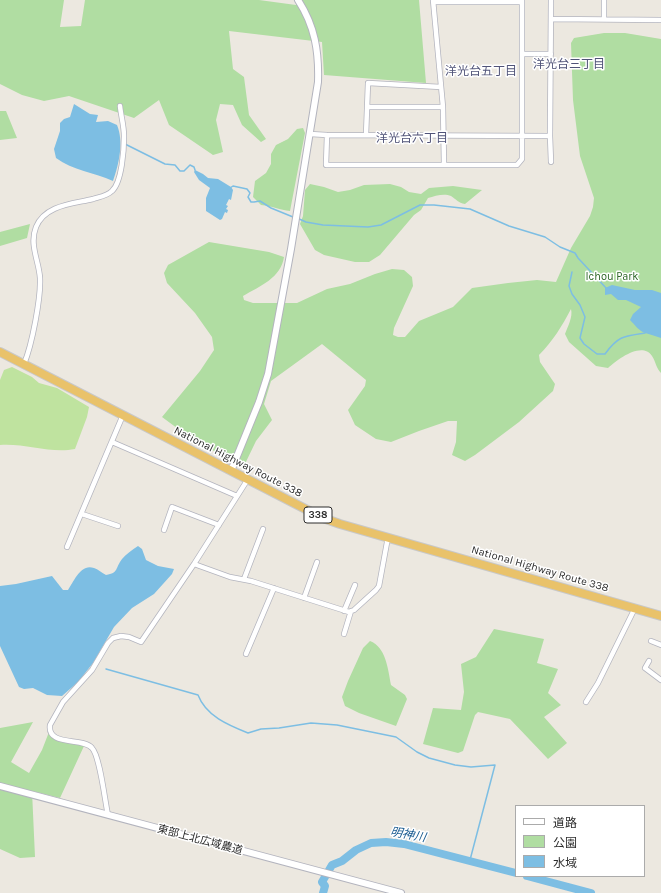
<!DOCTYPE html>
<meta charset="utf-8">
<style>
body{margin:0}
#map{position:relative;width:661px;height:893px;overflow:hidden;background:#ece8e0;font-family:Karla,"Noto Sans JP",sans-serif}
canvas{display:block}
.legend{position:absolute;left:515px;top:805px;width:130px;height:72px;box-sizing:border-box;background:#fff;border:1px solid #ababab;margin:0;padding:5px 7px;list-style:none;font-size:12px;color:#2c2c2c}
.legend li{display:flex;align-items:center;gap:8px;height:20px}
.legend b{width:20px;border:1px solid #ababab}
</style>
<div id="map">
<canvas width="661" height="893"></canvas>
<ul class="legend">
<li><b style="height:5px;background:#fff"></b>道路</li>
<li><b style="height:11px;background:#b0dda2"></b>公園</li>
<li><b style="height:11px;background:#7dbee3"></b>水域</li>
</ul>
</div>
<script>
const ctx = document.querySelector('canvas').getContext('2d');
ctx.lineJoin = 'round';
function fillPath(path, color) { ctx.fillStyle = color; ctx.fill(path, 'evenodd'); }
function strokePath(path, color, width, dash) { ctx.strokeStyle = color; ctx.lineWidth = width; ctx.lineCap = dash ? 'butt' : 'round'; ctx.setLineDash(dash || []); ctx.stroke(path); }
function label(font, color, halo, rows, align = 'center') {
  ctx.font = font + ' Karla,"Noto Sans JP",sans-serif'; ctx.lineWidth = 3; ctx.setLineDash([]); ctx.textBaseline = 'middle'; ctx.strokeStyle = halo; ctx.fillStyle = color; for (const [text, x, y, turn = 0] of rows) {
    ctx.save(); ctx.translate(x, y); ctx.rotate((+turn || 0) * Math.PI / 180); ctx.textAlign = isNaN(turn) ? turn : align; if (halo) ctx.strokeText(text, 0, 0); ctx.fillText(text, 0, 0); ctx.restore();
  }
}
fillPath(new Path2D(`
 M0 0H64L60 27 81 26 85 0H259L296 5 299 0H419L426 83 324 75 322 42 229 31 233 69 244 77 249 115 266 139 261 142 242 125 233 105 220 104 216 120 223 152 213 155 169 125 159 100 134 118 69 96 44 101 22 95 0 84Z
 M604 33H625L661 39V373C656 368 656 362 652 356 642 341 618 359 608 368L596 366 569 342 565 334C568 326 573 317 571 309 562 326 553 341 539 355L540 362 555 384 553 391 519 422 475 455 465 461 452 455 456 442 457 421H448L419 431 391 442 376 439 355 425 348 410 365 386 366 380 322 344 271 381 264 404 272 420 256 441 243 468 185 434 162 417 200 371 214 350 212 337 195 313 167 283 164 273 168 265 209 242 269 252 284 257C281 278 260 286 243 296L244 300 253 303H297L327 289 350 284 375 274 392 269 404 270 412 277 413 286 394 328 393 335 398 337H405L419 321 453 307 472 288 508 283 537 280 556 282 571 248 590 216 593 207 594 198 580 156 573 100 571 43 574 38Z
 M0 111H6L17 138 0 140Z
 M303 128 305 133 290 211C280 210 272 206 261 205L253 197 255 181 266 173 271 164V154L276 145 288 139 297 129Z
 M310 184 324 187 338 192 350 190 364 185 390 184 401 187 409 192 421 194 429 188 453 186 482 190 465 204C458 203 456 199 451 196 444 193 435 196 428 198L421 210 414 215 380 255 369 262H355L324 255 315 250 300 224 303 216 305 190Z
 M30 224 27 238 0 246V232Z
 M494 629 544 639 537 663 558 669 548 693 561 705 544 717 567 743 548 759 510 719 478 712 475 715 463 751 458 753 423 744 433 708 461 710 464 692 461 664 476 657Z
 M370 641C386 647 388 669 391 685L405 695 407 699 396 726 359 713 345 706 342 697 348 681 363 648Z
 M33 722 11 762 29 773 42 750 49 732 76 744 84 746 60 798 32 791 35 857 20 858 0 849V728Z`), '#b0dda2');
fillPath(new Path2D(`
 M12 367 32 377 39 383 57 388 89 407 87 417 75 449C51 454 25 443 0 445V380L4 370Z`), '#bfe39f');
fillPath(new Path2D(`
 M74 104 90 114 98 115 96 122 108 121 117 125C124 142 119 164 113 181 94 172 73 171 56 158L54 149 60 131V123L64 119 70 117Z
 M195 170 203 174 208 178 218 179 231 187 233 190 231 200 229 199 226 205 228 206 226 209 228 210 227 213 225 212 222 219 220 220 206 211V198L210 188 199 180 194 172Z
 M612 285 635 290H652L661 293V338C656 336 651 335 645 333 639 331 635 325 630 320L633 314 641 307 626 300H618L611 294 605 295V288Z
 M138 546 142 549 146 560 158 566 174 569 172 574 154 594 132 608 114 627 93 663 78 682 62 696 47 695 33 688 24 689 19 687 0 646V586L16 584 52 576 63 590H68C74 581 81 563 94 568 98 569 102 573 106 575 119 573 115 568 122 559 126 554 132 550 138 546Z`), '#7dbee3');
strokePath(new Path2D(`
 M125 144 165 164 175 165 180 171H184L190 165 194 167 195 170
 M230 188 233 186 247 189 250 193 248 197 251 202H254L260 201 271 208 293 217
 M297 218 306 222 323 225 368 227 381 225 420 205H434L470 209 509 226 545 237 560 247 575 253 578 258 607 289
 M572 272 569 286 572 294 580 305 585 317 580 338 584 344 597 354H605C618 336 624 336 645 333
 M106 669 198 695C206 716 228 725 248 733L261 729 279 728 311 723 337 725 396 737 417 752 429 758 455 765 471 767 495 765 470 860`), '#7dbee3', 1.5);
strokePath(new Path2D(`
 M527 876 591 893
 M323 893 325 886 322 882 332 865 342 861 356 850 371 843 386 842 404 844 516 873`), '#7dbee3', 8);
const minor = new Path2D(`
 M433 0 443 107 444 165
 M433 2H522
 M551 19 661 20
 M604 19V0
 M522 54H551
 M367 107H443
 M310 134 327 135 550 136 551 0
 M327 135 326 165H517L522 159V0
 M366 135 368 83 441 87
 M550 136 551 162
 M24 364C32 345 41 298 40 278 39 261 29 245 36 227 45 205 72 204 93 199 99 197 107 196 112 191 122 182 124 149 124 136 124 126 121 116 120 106
 M112 442 237 496
 M82 514 118 526
 M164 530 172 507 219 525
 M67 547 123 415
 M194 564 230 577 251 581 349 612 354 610 376 590 379 586 388 537
 M244 579 263 529
 M304 598 317 562
 M344 611 355 585
 M344 634 351 611
 M651 641 661 645
 M246 654 274 588
 M649 661 645 668 661 680
 M586 702 598 683 635 608
 M108 815C105 802 100 756 92 748 83 737 47 747 50 725L63 702 92 670 108 643 113 638 121 636 129 637 141 642 194 564 248 479`);
const tertiary = new Path2D(`
 M231 471 259 402 268 374 291 249 318 82C319 52 315 26 298 0
 M0 786 401 893`);
const trunk = new Path2D(`
 M0 352 323 518 340 524 661 616`);
strokePath(minor, '#b3b4be', 6);
strokePath(tertiary, '#b3b4be', 8);
strokePath(trunk, '#c8c8c8', 10);
strokePath(minor, '#fff', 4.5);
strokePath(tertiary, '#fff', 6);
strokePath(trunk, '#e9c26a', 8);
for (const [x, y, w] of [
 [318,515,28]
]) { const box = new Path2D(); box.roundRect(x - w / 2, y - 8, w, 16, 3); ctx.fillStyle = '#fff'; ctx.fill(box); strokePath(box, '#2c2c2c', 1); }
label('bold 10px', '#2c2c2c', null, [
 ["338",318,515]
]);
label('11px', '#296322', '#fff', [
 ["Ichou Park",612,277]
]);
label('11px', '#2c2c2c', '#fff', [
 ["National Highway Route 338",238,462,27],
 ["National Highway Route 338",540,569,16],
 ["東部上北広域農道",200,840,15]
]);
label('12px', '#505378', '#fff', [
 ["洋光台三丁目",569,65],
 ["洋光台五丁目",481,72],
 ["洋光台六丁目",412,139]
]);
label('italic 12px', '#1b5c91', '#fff', [
 ["明神川",408,835,10]
]);
</script>
